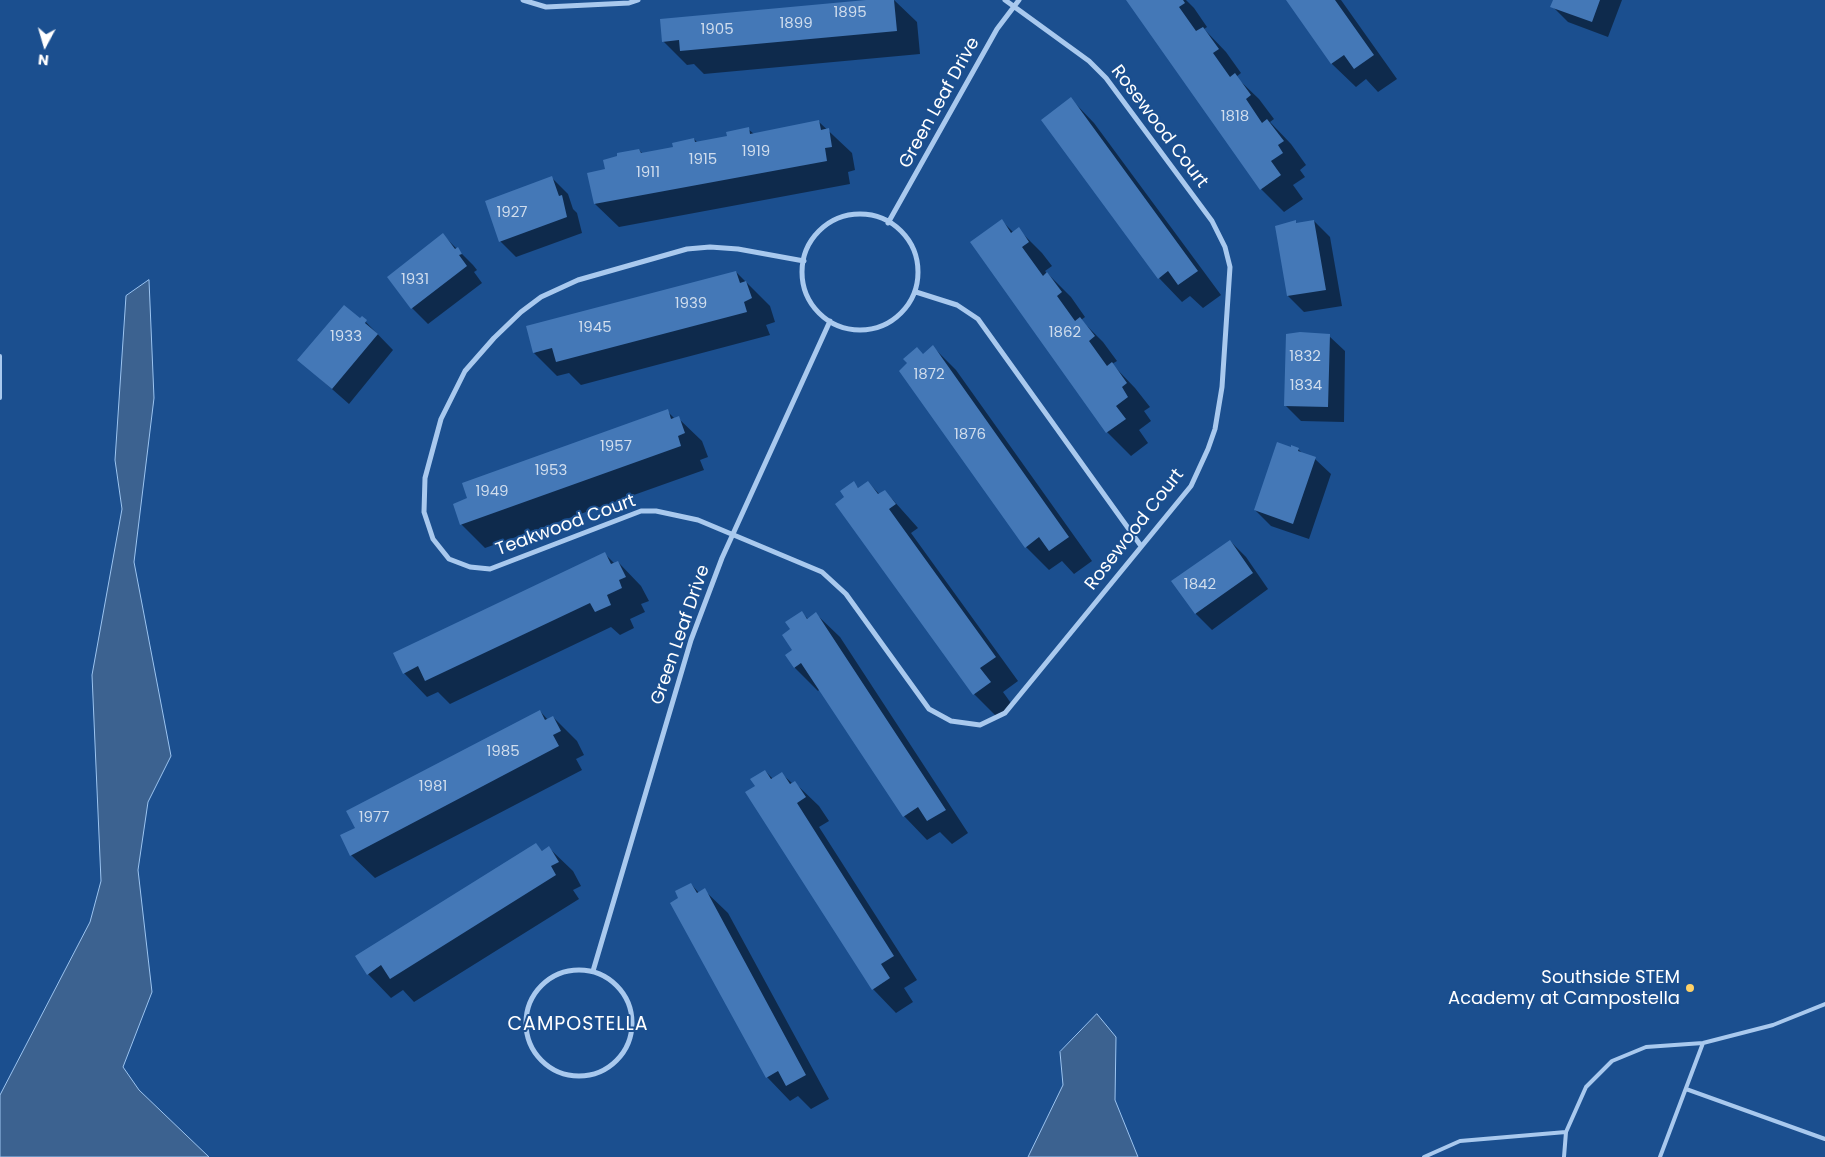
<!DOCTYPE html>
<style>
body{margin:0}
#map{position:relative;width:1825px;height:1157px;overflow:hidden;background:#1b4f8f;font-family:Poppins,sans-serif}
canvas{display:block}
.north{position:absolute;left:20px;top:20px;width:50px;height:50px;-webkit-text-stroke:4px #1b4f8f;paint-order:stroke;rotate:186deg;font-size:14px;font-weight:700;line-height:20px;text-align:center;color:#fff}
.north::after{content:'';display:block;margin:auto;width:18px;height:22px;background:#fff;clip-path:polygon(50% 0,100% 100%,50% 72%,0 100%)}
</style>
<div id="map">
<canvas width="1825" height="1157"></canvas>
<div class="north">N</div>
</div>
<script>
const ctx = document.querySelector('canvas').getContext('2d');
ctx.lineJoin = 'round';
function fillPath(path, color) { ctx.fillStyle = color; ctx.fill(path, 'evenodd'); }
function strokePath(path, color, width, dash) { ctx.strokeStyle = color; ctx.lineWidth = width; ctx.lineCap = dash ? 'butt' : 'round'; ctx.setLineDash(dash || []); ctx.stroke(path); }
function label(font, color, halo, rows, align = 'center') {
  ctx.font = font + ' Poppins,sans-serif'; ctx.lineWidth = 4; ctx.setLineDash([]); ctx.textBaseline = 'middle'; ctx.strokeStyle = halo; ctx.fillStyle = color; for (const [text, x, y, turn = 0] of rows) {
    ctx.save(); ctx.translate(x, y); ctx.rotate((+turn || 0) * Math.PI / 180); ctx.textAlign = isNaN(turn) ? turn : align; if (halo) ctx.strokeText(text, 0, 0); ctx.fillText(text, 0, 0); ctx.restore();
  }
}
const water = new Path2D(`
 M149 280 154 398 134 562 171 756 148 802 138 870 152 992 123 1067 139 1090 209 1157H0V1095L90 922 101 881 92 675 122 509 115 460 126 296Z
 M1097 1014 1116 1037 1115 1100 1138 1157H1028L1063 1085 1060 1052Z`);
fillPath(water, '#3c6290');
strokePath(water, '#9cc4f0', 1);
fillPath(new Path2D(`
 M880 0H894L917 22 920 54 704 74 694 64 687 65 663 41Z
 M1127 0H1186L1194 8 1207 27 1204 29 1226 52 1241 73 1236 77 1259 99 1274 119 1270 122 1291 144 1306 165 1300 170 1305 177 1293 185 1303 199 1284 212 1261 189Z
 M1287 0H1341L1397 79 1378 92 1366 79 1356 87 1332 64Z
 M1554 0H1622L1608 37 1568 22 1552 6Z
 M1071 99 1094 123 1221 295 1203 308 1190 296 1182 302 1159 278Z
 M818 121 852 153 855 170 848 172 850 184 619 227 595 204 606 170 639 150 643 154 674 148 694 139 698 143 728 137 748 129 754 134Z
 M552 178 568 194 573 209 577 213 582 233 516 257 500 241Z
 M1002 221 1013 232 1018 229 1042 253 1052 266 1045 271 1071 297 1085 317 1081 320 1103 342 1117 361 1112 364 1135 388 1150 407 1144 411 1151 421 1139 430 1148 443 1131 456 1107 432 972 242Z
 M1314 221 1330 237 1342 306 1304 312 1288 296 1295 222 1298 224Z
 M443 235 473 265 477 270 474 272 482 283 428 324 412 308 388 277Z
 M736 272 770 306 775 322 766 325 770 335 581 385 569 373 557 376 534 353Z
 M362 318 393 350 349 404 299 360Z
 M1329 336 1345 351 1344 422 1301 421 1285 405Z
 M933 347 956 370 1092 561 1074 574 1062 561 1049 570 1026 547 923 355Z
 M667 411 675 419 678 418 702 441 708 457 700 460 704 470 485 548 461 524 469 499Z
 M1298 449 1303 454 1315 459 1331 474 1309 539 1271 526 1255 510Z
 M868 482 880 495 885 491 918 528 911 533 1018 681 1003 692 1013 706 998 718 974 694 837 504 846 498 854 483 859 489Z
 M1230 541 1246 557 1268 589 1212 630 1196 614 1173 581Z
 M605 554 615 564 618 562 641 586 649 601 641 604 645 612 630 619 634 628 620 635 611 627 450 704 438 692 427 697 404 673Z
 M802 613 808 619 816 614 840 637 968 833 952 844 940 832 927 840 904 816 820 689 818 691 794 667 792 629Z
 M540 711 548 720 553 717 577 741 584 755 576 759 582 770 375 878 351 855 357 828Z
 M765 771 773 779 782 774 793 784 795 783 819 806 829 821 819 827 917 980 904 988 913 1002 896 1013 873 989 756 786Z
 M536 844 543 852 549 848 573 871 581 886 573 890 579 899 414 1002 403 990 391 998 368 974Z
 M691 884 699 893 704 890 728 913 829 1099 811 1109 798 1096 790 1101 767 1077Z`), '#0007');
fillPath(new Path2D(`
 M866 0H894L897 31 680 51 679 40 662 42 660 19Z
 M1126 0H1183L1185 3 1179 7 1196 31 1203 27 1219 49 1213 53 1230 77 1235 73 1251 95 1246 99 1262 123 1267 119 1284 141 1278 145 1283 153 1271 161 1281 175 1260 190Z
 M1286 0H1335L1374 55 1354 69 1344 55 1331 64Z
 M1553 0H1600L1592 22 1550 7Z
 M1071 97 1198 271 1178 285 1168 271 1158 279 1041 120Z
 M819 120 821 130 829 128 832 147 825 148 827 161 594 204 587 173 605 169 603 160 617 156V153L639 149 641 153 673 147 672 143 694 138 695 142 727 136 726 132 749 127 750 134Z
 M552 176 559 196 562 195 567 217 499 242 485 201Z
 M1002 219 1011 233 1019 227 1029 242 1022 247 1043 276 1047 272 1062 292 1057 296 1075 321 1080 317 1095 336 1089 341 1107 366 1112 362 1127 383 1122 387 1128 397 1116 406 1126 419 1106 433 970 242Z
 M1296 220V223L1314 220 1326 290 1287 296 1275 226Z
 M443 233 455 249 458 247 462 254 459 255 467 266 411 309 387 277Z
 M736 271 740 283 746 281 752 298 744 302 747 312 556 362 552 348 533 353 526 326Z
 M344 305 360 318 362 316 367 320 365 323 378 334 332 389 297 360Z
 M1300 332 1330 334 1328 407 1284 406 1286 334Z
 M933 345 1069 537 1049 551 1039 537 1025 548 899 371 907 363 903 359 917 347 923 354Z
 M668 409 671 419 679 416 685 433 678 436 681 446 460 525 453 504 467 498 462 483Z
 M1277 442 1291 447V445L1299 448 1298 451 1316 457 1293 524 1254 510Z
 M854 481 858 488 868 481 878 494 885 490 896 504 889 509 996 657 980 668 991 682 973 695 835 504 844 497 840 491Z
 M1230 540 1253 573 1195 614 1171 581Z
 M605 552 611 564 618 561 626 577 619 580 622 588 607 595 611 605 595 612 590 603 425 681 418 666 403 674 393 653Z
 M802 611 807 619 816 612 946 810 927 821 918 807 903 817 801 663 794 668 785 655 792 650 782 635 790 629 785 622Z
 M540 710 545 720 553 716 561 731 553 735 559 746 350 856 340 835 355 828 346 811Z
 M765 770 771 779 782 772 790 784 795 781 806 797 797 803 894 956 881 964 890 978 872 990 745 792 755 786 750 779Z
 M536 843 542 851 549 846 559 862 551 866 556 875 390 979 381 965 367 975 355 956Z
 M691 883 697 893 705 888 806 1075 786 1086 778 1071 766 1078 670 903 678 898 675 891Z`), '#4478b7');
strokePath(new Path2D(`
 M0 356V398
 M1686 1089 1825 1139
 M1424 1157 1460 1141 1566 1132
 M1564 1157 1566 1132 1586 1087 1612 1061 1646 1047 1703 1043 1773 1025 1825 1004
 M1660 1157 1703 1043`), '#a9c9ee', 4);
strokePath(new Path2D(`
 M523 0 546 7 629 3 638 0
 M802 272a58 58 0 1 1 116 0a58 58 0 1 1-116 0Z
 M888 223 997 29 1019 0
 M804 261 738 249 710 247 687 249 578 280 541 297 521 312 494 338 465 371 441 419 425 478 424 512 433 539 449 559 470 567 490 569 641 511H656L698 520 822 572 846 594 929 709 951 721 980 725 1005 713 1191 486 1208 449 1215 429 1222 387 1230 267 1225 247 1212 221 1106 78 1089 61 1005 0
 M916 292 957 305 978 319 1141 546
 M526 1023a53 53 0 1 1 106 0a53 53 0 1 1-106 0Z
 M593 971 691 640 722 558 830 321`), '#a9c9ee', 5);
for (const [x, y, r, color] of [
 [1690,988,5,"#ffd166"]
]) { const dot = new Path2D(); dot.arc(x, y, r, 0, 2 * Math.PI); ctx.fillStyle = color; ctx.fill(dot); strokePath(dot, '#1b4f8f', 2); }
label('15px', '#d0dded', null, [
 ["1895",850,13],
 ["1899",796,24],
 ["1905",717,30],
 ["1818",1235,117],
 ["1919",756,152],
 ["1915",703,160],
 ["1911",648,173],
 ["1927",512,213],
 ["1931",415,280],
 ["1939",691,304],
 ["1945",595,328],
 ["1862",1065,333],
 ["1933",346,337],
 ["1832",1305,357],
 ["1872",929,375],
 ["1834",1306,386],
 ["1876",970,435],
 ["1957",616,447],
 ["1953",551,471],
 ["1949",492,492],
 ["1842",1200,585],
 ["1985",503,752],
 ["1981",433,787],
 ["1977",374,818]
]);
label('18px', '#fff', '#1b4f8f', [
 ["Green Leaf Drive",940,103,-61],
 ["Rosewood Court",1159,127,53],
 ["Teakwood Court",566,526,-20],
 ["Rosewood Court",1135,530,-52],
 ["Green Leaf Drive",681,635,-71]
]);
label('18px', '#fff', '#1b4f8f', [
 ["Southside STEM",1680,978],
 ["Academy at Campostella",1680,999]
], 'right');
ctx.letterSpacing = '1px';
label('19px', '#fff', '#1b4f8f', [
 ["CAMPOSTELLA",578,1025]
]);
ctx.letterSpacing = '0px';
</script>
